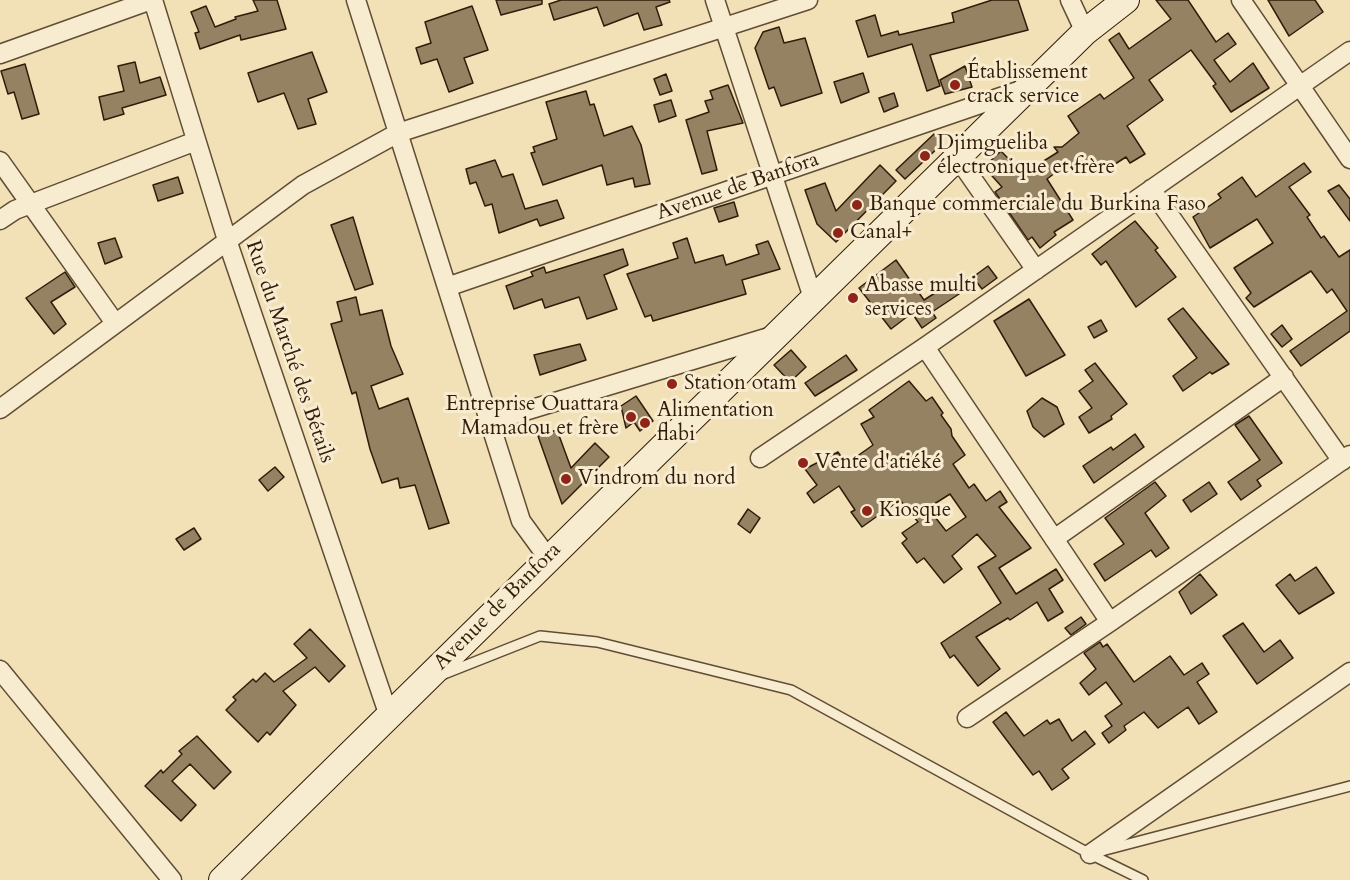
<!DOCTYPE html>
<meta charset="utf-8">
<style>
body{margin:0}
canvas{display:block;background:#f2e0b6}
</style>
<canvas width="1350" height="880"></canvas>
<script>
const ctx = document.querySelector('canvas').getContext('2d');
ctx.lineJoin = 'round';
function fillPath(path, color) { ctx.fillStyle = color; ctx.fill(path, 'evenodd'); }
function strokePath(path, color, width, dash) { ctx.strokeStyle = color; ctx.lineWidth = width; ctx.lineCap = dash ? 'butt' : 'round'; ctx.setLineDash(dash || []); ctx.stroke(path); }
function label(font, color, halo, rows, align = 'center') {
  ctx.font = font + ' Cardo,serif'; ctx.lineWidth = 6; ctx.setLineDash([]); ctx.textBaseline = 'middle'; ctx.strokeStyle = halo; ctx.fillStyle = color; for (const [text, x, y, turn = 0] of rows) {
    ctx.save(); ctx.translate(x, y); ctx.rotate((+turn || 0) * Math.PI / 180); ctx.textAlign = isNaN(turn) ? turn : align; if (halo) ctx.strokeText(text, 0, 0); ctx.fillText(text, 0, 0); ctx.restore();
  }
}
const building = new Path2D(`
 M253 0H277L286 29 241 40 240 35 200 49 195 33 199 32 191 12 206 6 215 27 236 19 235 17 258 11Z
 M496 0H542V4L501 15Z
 M561 0H669L670 2 656 7 662 25 644 30 638 13 604 26 597 7 554 20 549 4Z
 M992 0H1018L1028 30 930 55 940 86 927 91 912 44 868 57 856 21 875 15 881 36 898 31 899 35 954 22 952 13Z
 M1156 0H1188L1216 42 1228 33 1236 44 1214 60 1230 82 1253 63 1269 88 1231 112 1213 86 1216 84 1191 50 1149 80 1163 100 1127 126 1145 154 1130 163 1126 157 1101 173 1094 163 1077 175 1068 163 1047 179 1073 220 1054 232 1056 235 1040 248 1032 237 1028 240 995 192 1002 187 984 167 1001 151 1023 174 1058 152 1054 147H1062L1079 133 1068 116 1100 94 1104 99 1134 78 1109 40 1119 33 1129 49 1171 19Z
 M1268 0H1315L1323 12 1289 36Z
 M472 6 488 50 464 58 473 83 449 92 437 59 421 64 416 48 431 43 425 22Z
 M779 27 784 43 805 38 822 93 781 106 774 87 769 89 755 48 763 32Z
 M312 52 327 92 308 99 316 124 298 129 284 93 258 102 248 73Z
 M135 62 140 83 160 77 166 95 122 108 124 114 104 120 99 97 124 91 118 66Z
 M25 64 39 114 22 119 14 92 8 94 1 71Z
 M965 66 972 87 945 94 940 80Z
 M863 73 869 92 841 103 834 82Z
 M666 74 672 91 660 95 654 79Z
 M728 85 743 123 707 131 717 170 702 174 686 120 709 112 705 101 713 99 710 91Z
 M586 91 590 105 594 104 604 136 632 126 641 145 650 184 635 187 633 178 607 185 602 165 543 185 531 153 535 152 533 147 557 139 546 102Z
 M894 93 898 106 884 112 879 98Z
 M671 100 676 116 659 122 654 105Z
 M934 134 943 143 905 179 896 170Z
 M495 160 502 177 513 174 525 209 557 200 564 218 540 226 537 219 499 233 492 204 485 206 476 182 470 184 466 169Z
 M1304 163 1311 172 1289 187 1310 215 1307 217 1321 238 1324 236 1339 257 1350 250V331L1301 366 1290 351 1347 311 1332 289 1327 293 1311 271 1254 307 1246 298 1251 293 1234 268 1273 243 1257 219 1210 248 1193 217 1221 198 1218 194 1242 177 1256 197Z
 M880 165 896 181 836 242 817 224 805 190 825 183 836 211Z
 M178 177 183 193 158 201 153 185Z
 M1339 185 1350 199V221L1328 191Z
 M734 202 738 216 719 222 714 208Z
 M353 217 373 284 355 290 331 225Z
 M1135 221 1158 248 1155 250 1176 277 1136 307 1106 261 1101 265 1092 254Z
 M115 238 122 257 105 264 98 243Z
 M687 238 695 263 723 255 726 265 759 254 756 245 768 241 780 269 742 280 746 294 653 321 651 315 645 317 627 274 678 258 673 243Z
 M623 249 628 265 604 275 617 309 587 319 579 297 545 308 542 299 514 309 506 286 533 276 531 272 544 267 546 273Z
 M896 260 924 300 963 275 971 286 932 312 936 318 922 328 912 313 891 329 859 288Z
 M988 266 997 278 982 289 973 277Z
 M65 272 75 287 51 302 66 324 54 334 26 298Z
 M356 297 360 315 382 310 391 346 403 374 371 386 379 409 408 398 449 523 429 529 415 485 400 488 398 478 382 483 370 449 356 392 352 394 331 324 342 321 337 302Z
 M1029 299 1065 355 1026 376 994 321Z
 M1183 308 1229 364 1212 374 1210 372 1183 391 1173 376 1197 358 1168 319Z
 M1101 320 1107 331 1094 338 1088 327Z
 M1282 325 1292 339 1282 347 1271 334Z
 M580 344 586 360 540 375 534 355Z
 M791 350 806 367 790 382 774 365Z
 M846 355 857 370 815 396 805 383Z
 M1095 363 1127 404 1111 416 1112 419 1089 433 1079 417 1092 408 1079 391 1093 381 1085 370Z
 M909 381 926 401 932 397 943 413 941 415 951 429 952 436 965 455 953 464 969 488 974 484 986 501 1000 491 1007 502 999 507 1031 548 999 568 1016 594 1056 569 1063 580 1049 589 1063 612 1048 621 1037 602 1010 620 1008 618 976 637 1000 669 978 686 954 655 950 658 941 643 1001 603 978 567 996 556 977 534 952 556 962 569 944 583 924 558 917 563 902 543 907 539 902 533 918 522 900 500 862 527 851 512 855 510 839 486 814 503 807 493 817 485 805 469 838 452 846 464 873 445 861 424 874 417 869 410ZM950 494 966 517 946 531 928 508Z
 M636 396 653 421 640 431 634 422 626 428 621 406Z
 M1042 398 1057 407 1064 424 1044 437 1033 427 1027 411Z
 M1249 416 1282 463 1257 480 1261 486 1241 500 1228 482 1260 460 1235 425Z
 M557 430 571 468 595 443 609 457 562 504 538 436Z
 M1135 434 1144 447 1094 483 1083 466 1111 447 1113 450Z
 M275 467 284 477 268 491 259 480Z
 M1155 482 1166 496 1145 513 1169 548 1156 557 1151 550 1105 581 1094 564 1124 544 1105 518Z
 M1209 482 1217 494 1191 512 1183 500Z
 M748 509 760 518 750 533 738 524Z
 M194 528 201 539 184 550 176 539Z
 M1316 567 1334 593 1299 614 1276 585 1290 574 1295 581Z
 M1200 574 1217 595 1191 614 1179 592Z
 M1081 617 1086 624 1071 635 1065 628Z
 M1243 623 1264 652 1280 640 1293 658 1257 684 1223 636Z
 M310 629 345 666 329 682 315 667 283 691 296 705 270 735 267 732 258 742 226 710 236 700 233 697 253 679 256 682 265 673 274 682 307 658 294 644Z
 M1100 642 1103 647 1107 644 1134 682 1170 656 1184 675 1202 663 1209 674 1197 682 1217 712 1199 724 1188 707 1158 728 1144 712 1124 726 1126 730 1109 743 1102 733 1112 726 1105 716 1122 704 1106 682 1089 695 1080 683 1096 669 1084 653Z
 M1006 712 1024 736 1047 720 1050 724 1059 719 1072 741 1085 731 1095 744 1062 769 1069 778 1052 790 1039 771 1033 775 993 722Z
 M197 736 231 772 214 789 190 764 172 781 196 805 181 821 145 786 161 770 163 773 182 754 179 751Z`);
fillPath(building, '#958263');
strokePath(building, '#301c09', 1.5);
const lane = new Path2D(`
 M444 674 540 636 597 642 791 690 1090 854 1350 786
 M1090 854 1143 880`);
const street = new Path2D(`
 M153 0 227 240 389 716
 M356 0 521 521 548 558
 M715 0 813 298
 M1070 0 1085 32
 M1241 0 1350 159
 M0 54 151 0
 M957 157 1036 270
 M0 161 115 323
 M1151 189 1342 461
 M0 220 15 210 196 141
 M447 287 1024 89
 M925 347 1110 622
 M0 409 303 185 398 133 808 0
 M489 422 772 336
 M760 458 925 347 1350 51
 M1054 539 1284 377
 M0 670 172 880
 M967 718 1110 622 1350 455
 M1090 854 1350 672`);
const secondary = new Path2D(`
 M222 880 1085 32 1126 0`);
strokePath(lane, '#604d34', 12);
strokePath(street, '#604d34', 21);
strokePath(secondary, '#301c09', 28);
strokePath(lane, '#f7ebd0', 9);
strokePath(street, '#f7ebd0', 18);
strokePath(secondary, '#f7ebd0', 26);
for (const [x, y, r, color] of [
 [955,85,6,"#8f2418"],
 [925,156,6,"#8f2418"],
 [857,205,6,"#8f2418"],
 [838,233,6,"#8f2418"],
 [853,298,6,"#8f2418"],
 [672,384,6,"#8f2418"],
 [631,417,6,"#8f2418"],
 [645,423,6,"#8f2418"],
 [803,463,6,"#8f2418"],
 [566,479,6,"#8f2418"],
 [867,511,6,"#8f2418"]
]) { const dot = new Path2D(); dot.arc(x, y, r, 0, 2 * Math.PI); ctx.fillStyle = color; ctx.fill(dot); strokePath(dot, '#f7ebd0', 2); }
label('21px', '#301c09', '#f7ebd0', [
 ["Établissement",967,73],
 ["crack service",967,97],
 ["Djimgueliba",937,144],
 ["électronique et frère",937,168],
 ["Banque commerciale du Burkina Faso",869,205],
 ["Canal+",850,233],
 ["Abasse multi",865,286],
 ["services",865,310],
 ["Station otam",684,384],
 ["Entreprise Ouattara",619,405,"right"],
 ["Mamadou et frère",619,429,"right"],
 ["Alimentation",657,411],
 ["flabi",657,435],
 ["Vente d'atiéké",815,463],
 ["Vindrom du nord",578,479],
 ["Kiosque",879,511]
], 'left');
label('21px', '#301c09', '#f7ebd0', [
 ["Avenue de Banfora",738,187,-19],
 ["Rue du Marché des Bétails",289,352,71],
 ["Avenue de Banfora",498,607,-45]
]);
</script>
